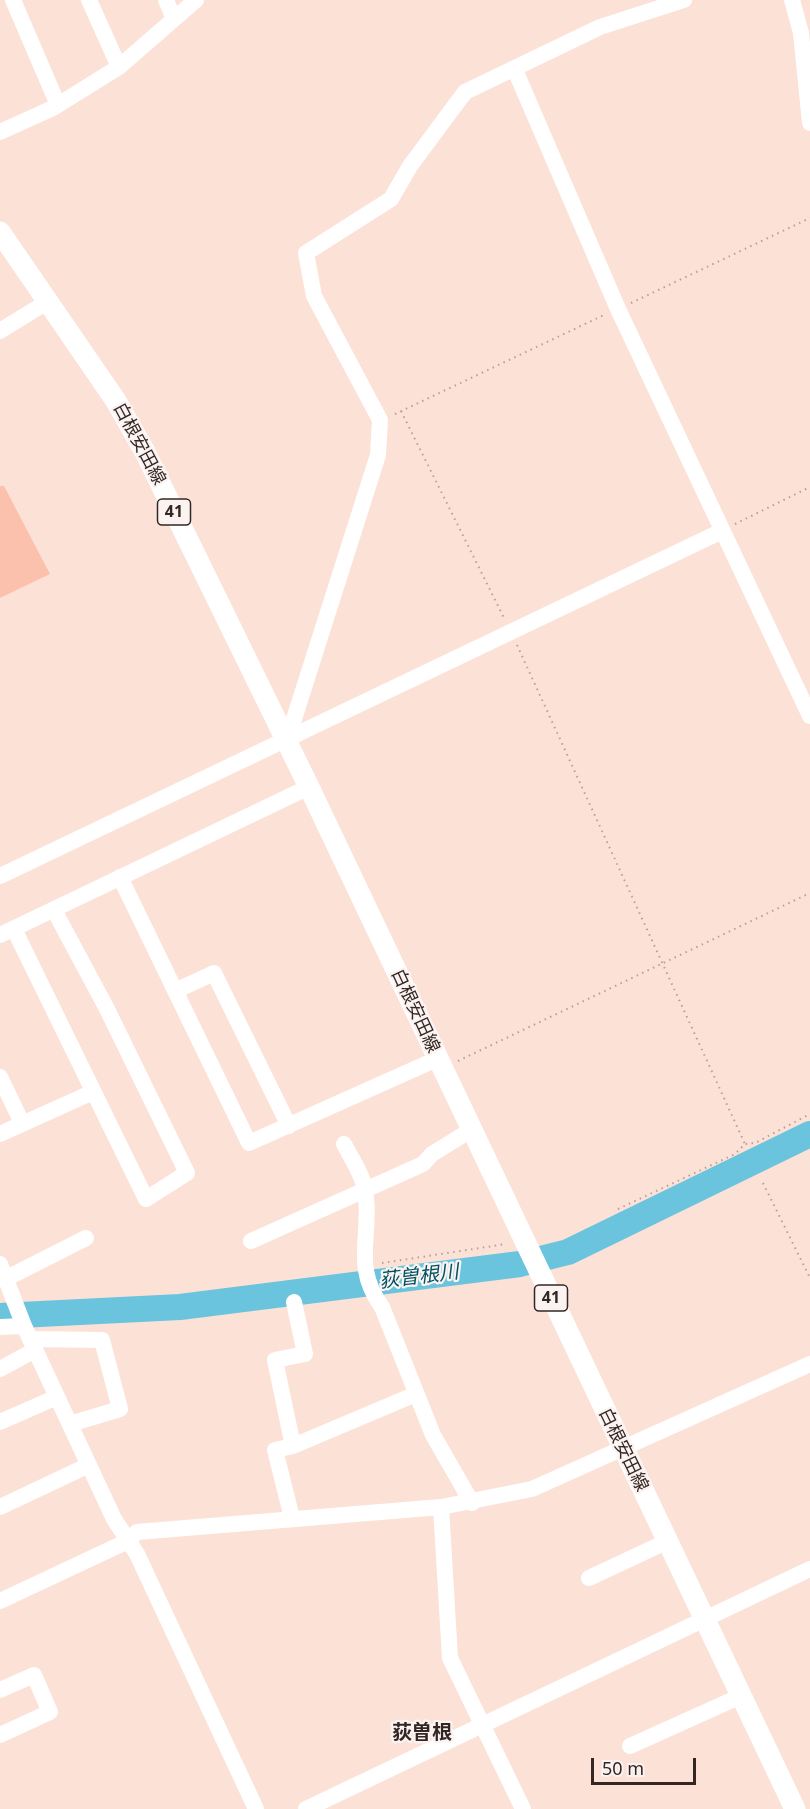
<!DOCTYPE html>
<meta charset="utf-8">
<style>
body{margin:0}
#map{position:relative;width:810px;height:1809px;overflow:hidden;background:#fce1d7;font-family:"Noto Sans",sans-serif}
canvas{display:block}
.scale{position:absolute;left:591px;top:1758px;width:105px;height:27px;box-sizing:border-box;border:3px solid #342723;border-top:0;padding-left:8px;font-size:18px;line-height:21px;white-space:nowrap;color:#342723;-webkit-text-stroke:4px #faf3f1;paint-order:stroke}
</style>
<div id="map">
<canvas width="810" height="1809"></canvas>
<div class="scale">50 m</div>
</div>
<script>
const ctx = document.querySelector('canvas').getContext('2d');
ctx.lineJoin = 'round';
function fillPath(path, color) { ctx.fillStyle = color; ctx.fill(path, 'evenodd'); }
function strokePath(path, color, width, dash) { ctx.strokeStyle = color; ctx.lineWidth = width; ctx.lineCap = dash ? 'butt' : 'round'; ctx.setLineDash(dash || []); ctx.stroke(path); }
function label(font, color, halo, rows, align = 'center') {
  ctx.font = font + ' "Noto Sans","Noto Sans JP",sans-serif'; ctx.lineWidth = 4.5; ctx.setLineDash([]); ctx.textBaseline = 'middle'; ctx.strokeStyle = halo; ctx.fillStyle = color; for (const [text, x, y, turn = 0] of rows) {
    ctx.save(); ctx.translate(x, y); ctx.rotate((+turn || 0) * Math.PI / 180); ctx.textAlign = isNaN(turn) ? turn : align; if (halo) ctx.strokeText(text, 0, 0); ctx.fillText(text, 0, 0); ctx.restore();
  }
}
fillPath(new Path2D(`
 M0 486H4L50 574 0 598Z`), '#fcc1ac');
strokePath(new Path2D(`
 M0 1316 180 1307 520 1264 568 1252 810 1134`), '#6ac4dd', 26);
strokePath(new Path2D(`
 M631 303 810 218
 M401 411 504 618
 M395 414 604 315
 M735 524 810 487
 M517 645 745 1144
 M458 1061 810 893
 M763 1183 810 1278
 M618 1209 735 1154 745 1144 755 1143 810 1114
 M382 1263 506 1244`), '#b6a098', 2, [1.5, 4.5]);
strokePath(new Path2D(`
 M13 0 58 105
 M89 0 119 67
 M166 0 174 19
 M792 0 801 33 810 123
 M515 70 618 309 810 716
 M0 132 53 108 119 67 196 0
 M0 331 47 302
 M287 741 378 455 380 420 314 296 306 253 391 199 410 166 465 92 600 27 684 0
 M0 876 722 531
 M120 877 249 1143 437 1059
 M14 929 146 1199 187 1173 107 1009 54 910
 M0 935 309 787
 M175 991 214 973 289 1126
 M0 1077 22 1123
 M0 1134 93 1092
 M344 1144C351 1158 363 1175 365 1190 373 1235 351 1265 382 1307L433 1435 472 1503
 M251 1241 423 1164 432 1154 471 1130
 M0 1264 24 1326 114 1519 137 1554 256 1809
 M7 1278 86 1238
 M0 1327 24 1326
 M30 1339 102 1340 120 1409 70 1424
 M0 1369 35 1350
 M0 1422 57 1397
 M293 1446 416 1394
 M0 1507 89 1465
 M441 1507 450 1658 523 1809
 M292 1518 275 1450 293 1446 275 1360 305 1354 294 1302
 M589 1578 668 1541
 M0 1601 128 1541 137 1532 441 1507 532 1489 810 1364
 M0 1690 34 1675 50 1712 0 1735
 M630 1746 741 1696
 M306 1809 810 1569`), '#fff', 16);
strokePath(new Path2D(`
 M0 232 116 401 145 452 309 787 795 1809`), '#fff', 21);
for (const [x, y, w] of [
 [174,512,33],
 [551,1298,33]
]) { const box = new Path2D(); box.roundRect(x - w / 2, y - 13, w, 26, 4.5); ctx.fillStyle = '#faf3f1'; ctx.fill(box); strokePath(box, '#342723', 1.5); }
label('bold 16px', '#342723', null, [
 ["41",174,512],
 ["41",551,1298]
]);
label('18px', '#342723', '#faf3f1', [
 ["白根安田線",139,444,62],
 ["白根安田線",415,1011,65],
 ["白根安田線",623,1450,64]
]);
label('italic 20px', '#005263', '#faf3f1', [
 ["荻曽根川",419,1277,-7]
]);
label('bold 20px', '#342723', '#faf3f1', [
 ["荻曽根",422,1733]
]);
</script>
